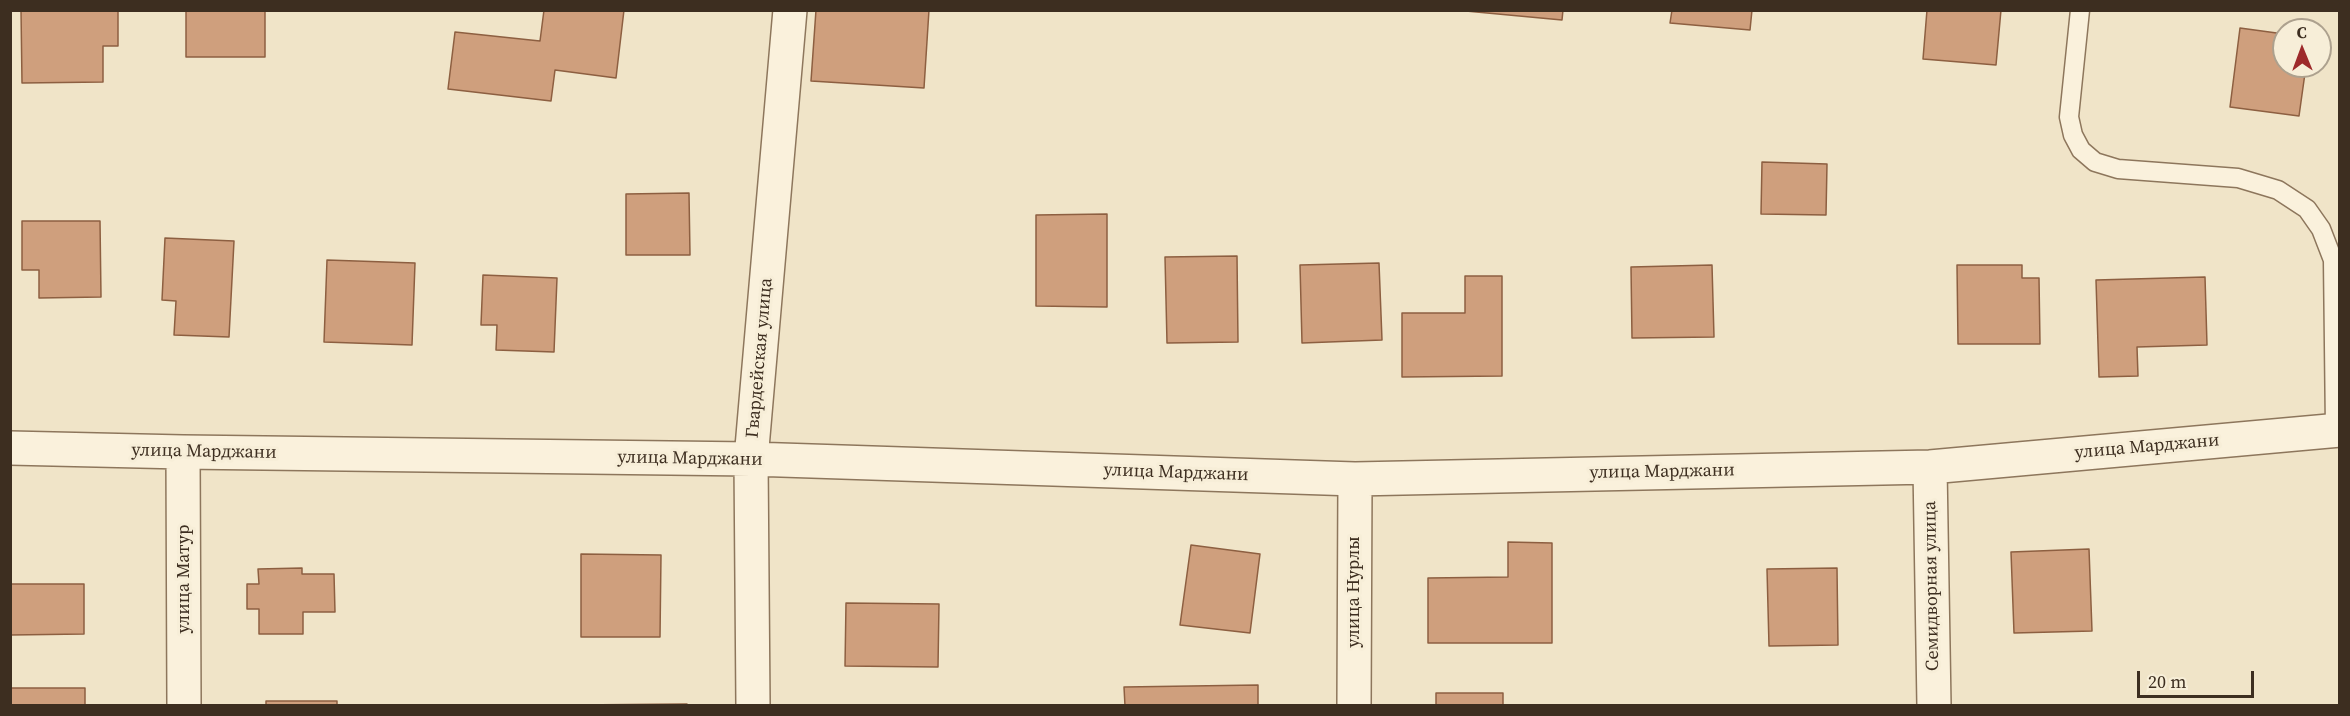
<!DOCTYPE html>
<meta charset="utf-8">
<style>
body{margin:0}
#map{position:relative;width:2350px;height:716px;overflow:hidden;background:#f0e4c8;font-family:"Source Serif 4",serif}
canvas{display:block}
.frame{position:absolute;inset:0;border:12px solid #3d2e20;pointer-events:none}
.north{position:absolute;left:2272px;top:18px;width:60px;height:60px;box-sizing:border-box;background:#f7eed8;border:2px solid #ada18e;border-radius:50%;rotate:359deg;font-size:16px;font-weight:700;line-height:24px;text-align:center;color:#3d2e20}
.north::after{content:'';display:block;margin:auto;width:21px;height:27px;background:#9e2a2b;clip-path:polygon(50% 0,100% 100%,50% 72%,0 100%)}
.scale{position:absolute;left:2137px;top:671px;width:117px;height:27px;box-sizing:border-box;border:3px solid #3d2e20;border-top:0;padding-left:8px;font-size:18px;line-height:21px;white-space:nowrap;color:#3d2e20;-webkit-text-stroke:4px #f7eed8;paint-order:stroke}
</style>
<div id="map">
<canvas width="2350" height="716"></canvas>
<div class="frame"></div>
<div class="north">С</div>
<div class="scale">20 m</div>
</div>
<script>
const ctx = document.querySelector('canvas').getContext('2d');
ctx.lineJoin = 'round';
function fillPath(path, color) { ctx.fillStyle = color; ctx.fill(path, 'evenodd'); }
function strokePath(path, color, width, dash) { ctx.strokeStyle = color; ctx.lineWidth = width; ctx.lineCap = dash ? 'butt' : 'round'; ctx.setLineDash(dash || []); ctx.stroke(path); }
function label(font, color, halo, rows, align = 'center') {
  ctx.font = font + ' "Source Serif 4",serif'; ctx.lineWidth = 6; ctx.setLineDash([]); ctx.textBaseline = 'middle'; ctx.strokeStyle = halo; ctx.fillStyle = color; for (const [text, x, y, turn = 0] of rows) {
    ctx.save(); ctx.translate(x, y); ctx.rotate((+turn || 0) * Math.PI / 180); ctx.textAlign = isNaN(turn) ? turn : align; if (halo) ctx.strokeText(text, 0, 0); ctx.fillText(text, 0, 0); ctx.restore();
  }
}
const building = new Path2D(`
 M21 10H118V46H103V82L22 83Z
 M186 10H265V57H186Z
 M544 10H624L616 78 555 70 551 101 448 89 455 32 540 41Z
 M816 10H929L924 88 811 81Z
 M1455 10H1563L1562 20Z
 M1672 10H1752L1750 30 1670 23Z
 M1927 10H2001L1996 65 1923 59Z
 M2240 28 2284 34V66H2306L2299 116 2230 107Z
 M1762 162 1827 164 1826 215 1761 214Z
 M689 193 690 255H626V194Z
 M1107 214V307L1036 306V215Z
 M22 221H100L101 297 39 298V270H22Z
 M165 238 234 241 229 337 174 335 176 301 162 300Z
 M1237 256 1238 342 1167 343 1165 257Z
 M327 260 415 263 412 345 324 342Z
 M1379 263 1382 340 1302 343 1300 265Z
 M1712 265 1714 337 1632 338 1631 267Z
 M1957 265H2022V278H2039L2040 344H1958Z
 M483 275 557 278 554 352 496 350 497 325H481Z
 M1465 276H1502V376L1402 377V313H1465Z
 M2205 277 2207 345 2137 347 2138 376 2099 377 2096 280Z
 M1508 542 1552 543V643H1428V578L1508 577Z
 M1191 545 1260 554 1250 633 1180 625Z
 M2089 549 2092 631 2014 633 2011 552Z
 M581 554 661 555 660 637H581Z
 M302 568V574H334L335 612H303V634H259V609H247V584H259L258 569Z
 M1837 568 1838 645 1769 646 1767 569Z
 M10 584H84V634L10 635Z
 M846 603 939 604 938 667 845 666Z
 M1258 685V706H1125L1124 687Z
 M10 688H85V706H10Z
 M1436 693H1503V706H1436Z
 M266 701H337V706H266Z
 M687 704V706H572V705Z`);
fillPath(building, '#cf9f7d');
strokePath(building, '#8d5f41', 1.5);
const service = new Path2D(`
 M2080 10 2069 117 2073 135 2081 150 2095 162 2118 169 2238 178 2278 190 2307 209 2321 229 2333 260 2335 430`);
const minor = new Path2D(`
 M10 448 183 452 751 459 1355 479 1930 467 2340 430
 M183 452 184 706
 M1930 467 1934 706
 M753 706 751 459 790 10
 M1354 706 1355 479`);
strokePath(service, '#8d765c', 21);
strokePath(minor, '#8d765c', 36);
strokePath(service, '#faf1dc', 18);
strokePath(minor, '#faf1dc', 33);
label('18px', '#3d2e20', '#f7eed8', [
 ["Гвардейская улица",760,358,-85],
 ["улица Марджани",2147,447,-5],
 ["улица Марджани",204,452,1],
 ["улица Марджани",690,459,1],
 ["улица Марджани",1662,472,-1],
 ["улица Марджани",1176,473,2],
 ["улица Матур",184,579,-90],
 ["Семидворная улица",1932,586,-91],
 ["улица Нурлы",1354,592,-90]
]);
</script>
